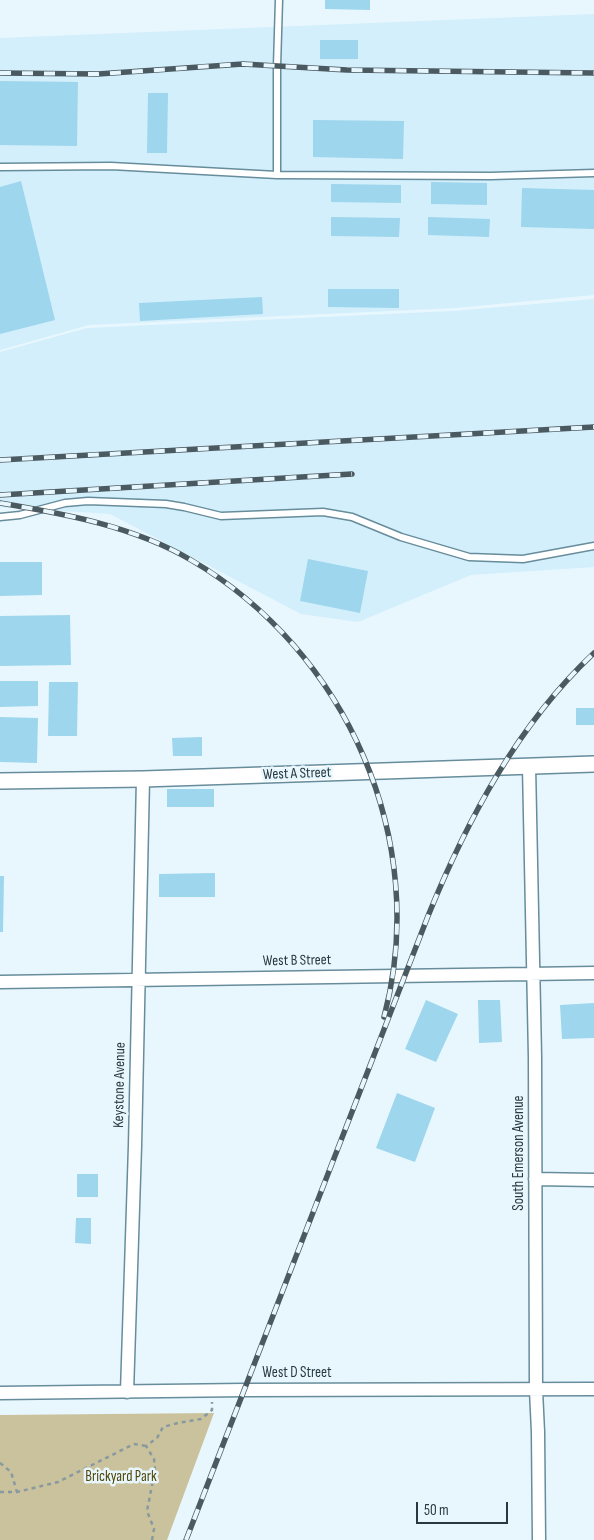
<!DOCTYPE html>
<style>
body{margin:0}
#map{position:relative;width:594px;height:1540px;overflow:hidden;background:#e8f7fe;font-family:"Sofia Sans Condensed",sans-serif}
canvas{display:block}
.scale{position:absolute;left:416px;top:1502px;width:92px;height:22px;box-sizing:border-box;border:2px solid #293940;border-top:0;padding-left:6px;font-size:15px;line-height:18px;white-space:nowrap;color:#293940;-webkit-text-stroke:4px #e8f7fe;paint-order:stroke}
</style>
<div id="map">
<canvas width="594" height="1540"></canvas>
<div class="scale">50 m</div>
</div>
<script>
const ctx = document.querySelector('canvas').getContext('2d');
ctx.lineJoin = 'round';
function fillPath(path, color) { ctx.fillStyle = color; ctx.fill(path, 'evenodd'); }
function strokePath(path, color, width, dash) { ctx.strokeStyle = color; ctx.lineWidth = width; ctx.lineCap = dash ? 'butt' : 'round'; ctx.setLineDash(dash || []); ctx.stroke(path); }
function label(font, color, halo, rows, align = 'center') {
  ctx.font = font + ' "Sofia Sans Condensed",sans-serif'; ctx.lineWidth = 5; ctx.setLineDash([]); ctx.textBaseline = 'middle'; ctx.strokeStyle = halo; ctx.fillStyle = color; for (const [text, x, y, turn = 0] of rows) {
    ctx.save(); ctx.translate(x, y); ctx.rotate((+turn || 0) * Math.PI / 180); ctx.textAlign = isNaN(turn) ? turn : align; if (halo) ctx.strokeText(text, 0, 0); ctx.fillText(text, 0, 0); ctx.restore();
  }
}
fillPath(new Path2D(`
 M594 14V295L455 308 89 325 0 350V38Z
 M594 299V567L471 575 358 622 301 614 110 514 0 507V352L87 328 452 311Z`), '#d3effb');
fillPath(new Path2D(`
 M214 1413 167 1540H0V1415Z`), '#cac29d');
fillPath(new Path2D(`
 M325 0H370V10L325 9Z
 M320 40H358V59H320Z
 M0 81 78 82 77 146 0 145Z
 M148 93H168L167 153H147Z
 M313 120 404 121 403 159 313 157Z
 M21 181 55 320 0 334V187Z
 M431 182 487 183V205L431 204Z
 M331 184 401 185V203L331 202Z
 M522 188 594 190V229L521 227Z
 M331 217 400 218 399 237 331 236Z
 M428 217 490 219 489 237 428 235Z
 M328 289H399V308L328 307Z
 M262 297 263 314 140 321 139 303Z
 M308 559 368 571 360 613 300 601Z
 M0 562H42V595L0 596Z
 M70 615 71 665 0 666V616Z
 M0 681H38V706L0 707Z
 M49 682H78L77 736H48Z
 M576 708H594V725H576Z
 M0 717 38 718 37 763 0 762Z
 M202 737V756H173L172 738Z
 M167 789H214V807H167Z
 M215 873V897H159V874Z
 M0 876H4L3 932H0Z
 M426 1000 458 1014 436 1062 405 1049Z
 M478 1000H500L502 1042 479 1043Z
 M594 1003V1038L562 1039 560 1005Z
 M397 1093 435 1108 415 1162 376 1148Z
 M77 1174H98V1197H77Z
 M76 1218H91V1244L75 1243Z`), '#9dd6ed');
const service = new Path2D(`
 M0 167 111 166 277 175 491 176 594 173
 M277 175V66L279 0
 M0 517 20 515 65 503 88 501 166 504 184 507 221 516 323 512 352 517 401 537 469 557 523 559 594 546`);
const minor = new Path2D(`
 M529 766 535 1057 536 1390 538 1432 539 1540
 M0 982 594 973
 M535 1179 594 1180
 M127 1392 135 1146 143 779
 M0 1393 245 1390 594 1389`);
const tertiary = new Path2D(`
 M0 781 143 779 594 764`);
strokePath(service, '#678c9b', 9);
strokePath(minor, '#678c9b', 15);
strokePath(tertiary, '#678c9b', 18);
strokePath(new Path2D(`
 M0 1463 11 1472 17 1492
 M0 1492H17L58 1482 134 1444 146 1446
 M152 1540 154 1529 147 1511 155 1470 154 1459 146 1446 157 1438 163 1427 178 1423 201 1419 212 1410V1402`), '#8999a0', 2.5, [4, 4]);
strokePath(service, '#fff', 6);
strokePath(minor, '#fff', 12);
strokePath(tertiary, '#fff', 15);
const rail = new Path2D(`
 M0 73 98 74 243 64 347 70 594 73
 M0 460 594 427
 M0 495 352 474
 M0 503C65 514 133 526 191 560 347 651 431 841 384 1017
 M186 1540 428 916C467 820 518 724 594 653`);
strokePath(rail, '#4b5a61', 5.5);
strokePath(rail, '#e8f7fe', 4, [11]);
label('15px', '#293940', '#e8f7fe', [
 ["West A Street",297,774,-2],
 ["West B Street",297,961,-1],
 ["Keystone Avenue",120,1085,-89],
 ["South Emerson Avenue",519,1153,-90],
 ["West D Street",297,1373]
]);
label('15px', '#524608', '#e8f7fe', [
 ["Brickyard Park",121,1477]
]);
</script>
